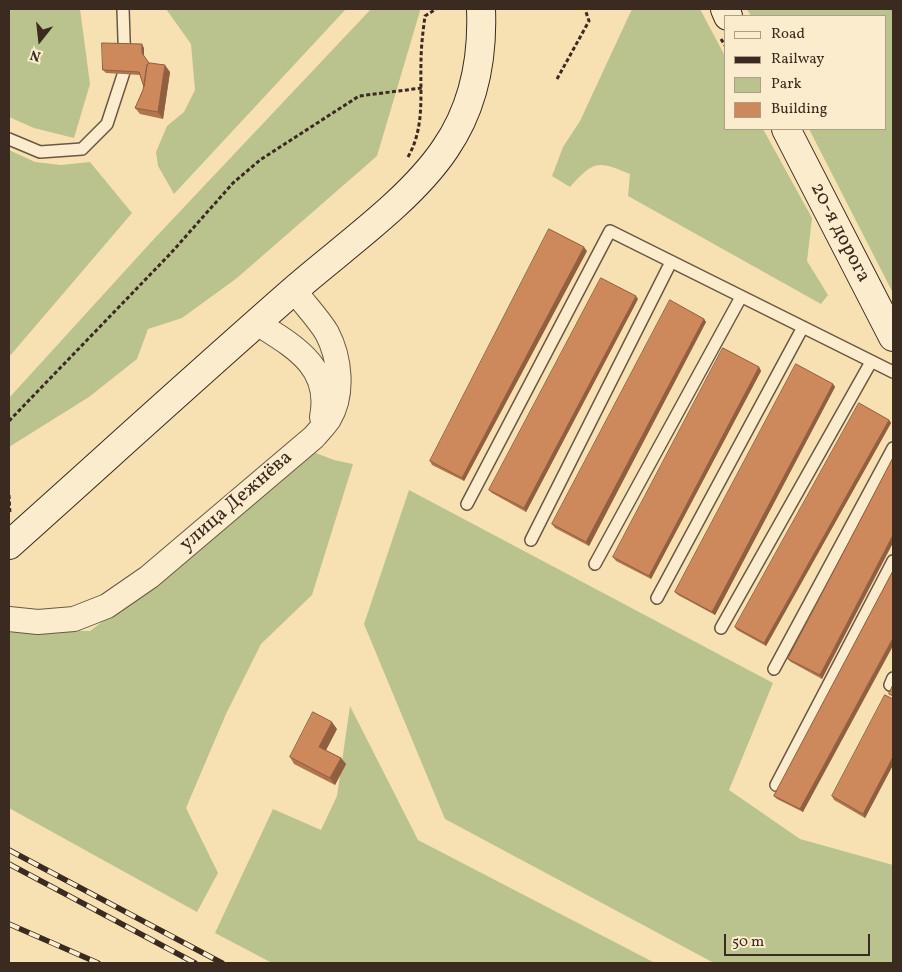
<!DOCTYPE html>
<meta charset="utf-8">
<style>
body{margin:0}
#map{position:relative;width:902px;height:972px;overflow:hidden;background:#f7e1b2;font-family:Vollkorn,serif}
canvas{display:block}
.frame{position:absolute;inset:0;border:10px solid #3b2a20;pointer-events:none}
.legend{position:absolute;left:724px;top:15px;width:162px;height:115px;box-sizing:border-box;background:#faeccd;border:1px solid #ae9e88;margin:0;padding:6px 9px;list-style:none;font-size:15px;color:#3b2a20}
.legend li{display:flex;align-items:center;gap:10px;height:25px}
.legend b{width:25px;border:1px solid #ae9e88}
.north{position:absolute;left:15px;top:15px;width:50px;height:50px;-webkit-text-stroke:4px #faeccd;paint-order:stroke;rotate:196deg;font-size:14px;font-weight:700;line-height:20px;text-align:center;color:#3b2a20}
.north::after{content:'';display:block;margin:auto;width:18px;height:22px;background:#3b2a20;clip-path:polygon(50% 0,100% 100%,50% 72%,0 100%)}
.scale{position:absolute;left:724px;top:934px;width:146px;height:22px;box-sizing:border-box;border:2px solid #3b2a20;border-top:0;padding-left:6px;font-size:15px;line-height:18px;white-space:nowrap;color:#3b2a20;-webkit-text-stroke:4px #faeccd;paint-order:stroke}
</style>
<div id="map">
<canvas width="902" height="972"></canvas>
<div class="frame"></div>
<ul class="legend">
<li><b style="height:6px;background:#faeccd"></b>Road</li>
<li><b style="height:6px;background:#3b2a20"></b>Railway</li>
<li><b style="height:14px;background:#bac38e"></b>Park</li>
<li><b style="height:14px;background:#cd885b"></b>Building</li>
</ul>
<div class="north">N</div>
<div class="scale">50 m</div>
</div>
<script>
const ctx = document.querySelector('canvas').getContext('2d');
ctx.lineJoin = 'round';
function fillPath(path, color) { ctx.fillStyle = color; ctx.fill(path, 'evenodd'); }
function strokePath(path, color, width, dash) { ctx.strokeStyle = color; ctx.lineWidth = width; ctx.lineCap = dash ? 'butt' : 'round'; ctx.setLineDash(dash || []); ctx.stroke(path); }
function label(font, color, halo, rows, align = 'center') {
  ctx.font = font + ' Vollkorn,serif'; ctx.lineWidth = 4; ctx.setLineDash([]); ctx.textBaseline = 'middle'; ctx.strokeStyle = halo; ctx.fillStyle = color; for (const [text, x, y, turn = 0] of rows) {
    ctx.save(); ctx.translate(x, y); ctx.rotate((+turn || 0) * Math.PI / 180); ctx.textAlign = isNaN(turn) ? turn : align; if (halo) ctx.strokeText(text, 0, 0); ctx.fillText(text, 0, 0); ctx.restore();
  }
}
fillPath(new Path2D(`
 M9 9H80L90 84 74 138 34 128 9 117Z
 M166 9H346L174 194 158 166 156 152 167 126 184 112 195 90 191 44Z
 M371 9H419L420 11 377 156 237 278 182 318 148 329 137 359 89 397 9 447V398L153 240Z
 M632 9H700L726 58V129H763L812 218 807 261 828 295 821 304 628 196 630 174C596 160 594 161 570 187L552 176 563 147 580 121Z
 M747 9H893V293L809 129H886V16H751Z
 M9 150 35 162 61 165 90 162 132 213 9 357Z
 M308 450 334 460 353 464 312 595 261 644 226 714 186 808 218 873 197 912 9 808V630L90 631 202 546Z
 M409 490 773 683 729 790 800 839 893 865V963H714L445 819 364 624Z
 M350 706 418 840 655 963H272L215 933 273 809 321 830 337 796Z`), '#bac38e');
const lane = new Path2D(`
 M9 139 40 152 82 149 107 124 125 69 123 9
 M467 504 610 231 893 372
 M531 540 671 262
 M595 564 741 297
 M657 598 803 327
 M721 628 871 362
 M774 669 893 448
 M890 685 893 678
 M776 785 893 561`);
const street = new Path2D(`
 M257 323C293 346 332 366 322 417
 M9 619 38 622 74 619 107 606 149 577 314 437C319 431 325 425 329 419 344 394 340 358 327 333 318 318 304 304 294 290`);
const secondary = new Path2D(`
 M725 9 728 16
 M786 129 893 337
 M9 545C104 460 198 374 294 290 342 248 410 201 445 149 474 107 483 58 481 9`);
strokePath(lane, '#6a5844', 14);
strokePath(street, '#6a5844', 26);
strokePath(secondary, '#3b2a20', 30);
strokePath(new Path2D(`
 M721 39 726 47
 M557 79 589 21 585 9
 M408 157C425 127 420 95 421 62 421 47 423 31 425 16L436 9
 M9 421 171 253 233 183 260 160 359 96 422 88
 M9 495 10 514`), '#3b2a20', 3, [4, 2.5]);
strokePath(lane, '#faeccd', 11);
strokePath(street, '#faeccd', 24);
strokePath(secondary, '#faeccd', 28);
const rail = new Path2D(`
 M9 850 222 963
 M9 864 195 963
 M9 924 98 963`);
strokePath(rail, '#3b2a20', 5.5);
strokePath(rail, '#faeccd', 4, [11]);
fillPath(new Path2D(`
 M144 48V56L149 63 170 72 163 119 140 114 135 108 143 90 144 87 140 75 106 73 103 70Z
 M587 251 464 481 432 465 430 461Z
 M638 299 526 512 492 493 489 490Z
 M704 319 706 322 589 546 555 528 552 524Z
 M759 367 761 371 651 579 616 561 613 557Z
 M833 384 835 387 715 615 678 595 675 592Z
 M889 420 891 423 766 646 737 630 735 627Z
 M893 458 822 679 791 662 788 659Z
 M893 571 803 812 777 799 774 796Z
 M893 699V765L865 818 834 800 832 796Z
 M337 729 326 750 341 758 346 764 335 785 294 764 290 757Z`), '#b0754e');
fillPath(new Path2D(`
 M142 44 144 48V57L142 53Z
 M165 65 170 72 163 119 158 112Z
 M584 247 587 251 464 481 462 478Z
 M636 296 638 299 526 512 524 508Z
 M704 319 706 322 589 546 586 542Z
 M759 367 761 371 651 579 649 576Z
 M833 384 835 387 715 615 712 612Z
 M889 420 891 423 766 646 764 643Z
 M893 535V543L822 679 820 675Z
 M893 638V646L803 812 800 809Z
 M332 722 337 729 324 754 319 747Z
 M893 757V765L865 818 863 814Z
 M341 758 346 764 335 785 330 778Z`), '#905f40');
const building = new Path2D(`
 M102 43 142 44V53L149 63 147 65 144 87 139 72 103 70Z
 M150 63 165 65 158 112 135 108 143 90 147 65Z
 M549 229 584 247 462 478 430 461Z
 M601 278 636 296 524 508 489 490Z
 M670 300 704 319 586 542 552 524Z
 M723 348 759 367 649 576 613 557Z
 M796 364 833 384 712 612 675 592Z
 M859 403 889 420 764 643 735 627Z
 M893 458V535L820 675 788 659Z
 M893 571V638L800 809 774 796Z
 M893 685V696L889 694Z
 M885 695 893 699V757L863 814 832 796Z
 M313 712 332 722 319 747 341 758 330 778 290 757Z`);
fillPath(building, '#cd885b');
strokePath(building, '#905f40', 1);
label('20px', '#3b2a20', '#faeccd', [
 ["20-я дорога",839,233,63],
 ["улица Дежнёва",237,502,-41]
]);
</script>
